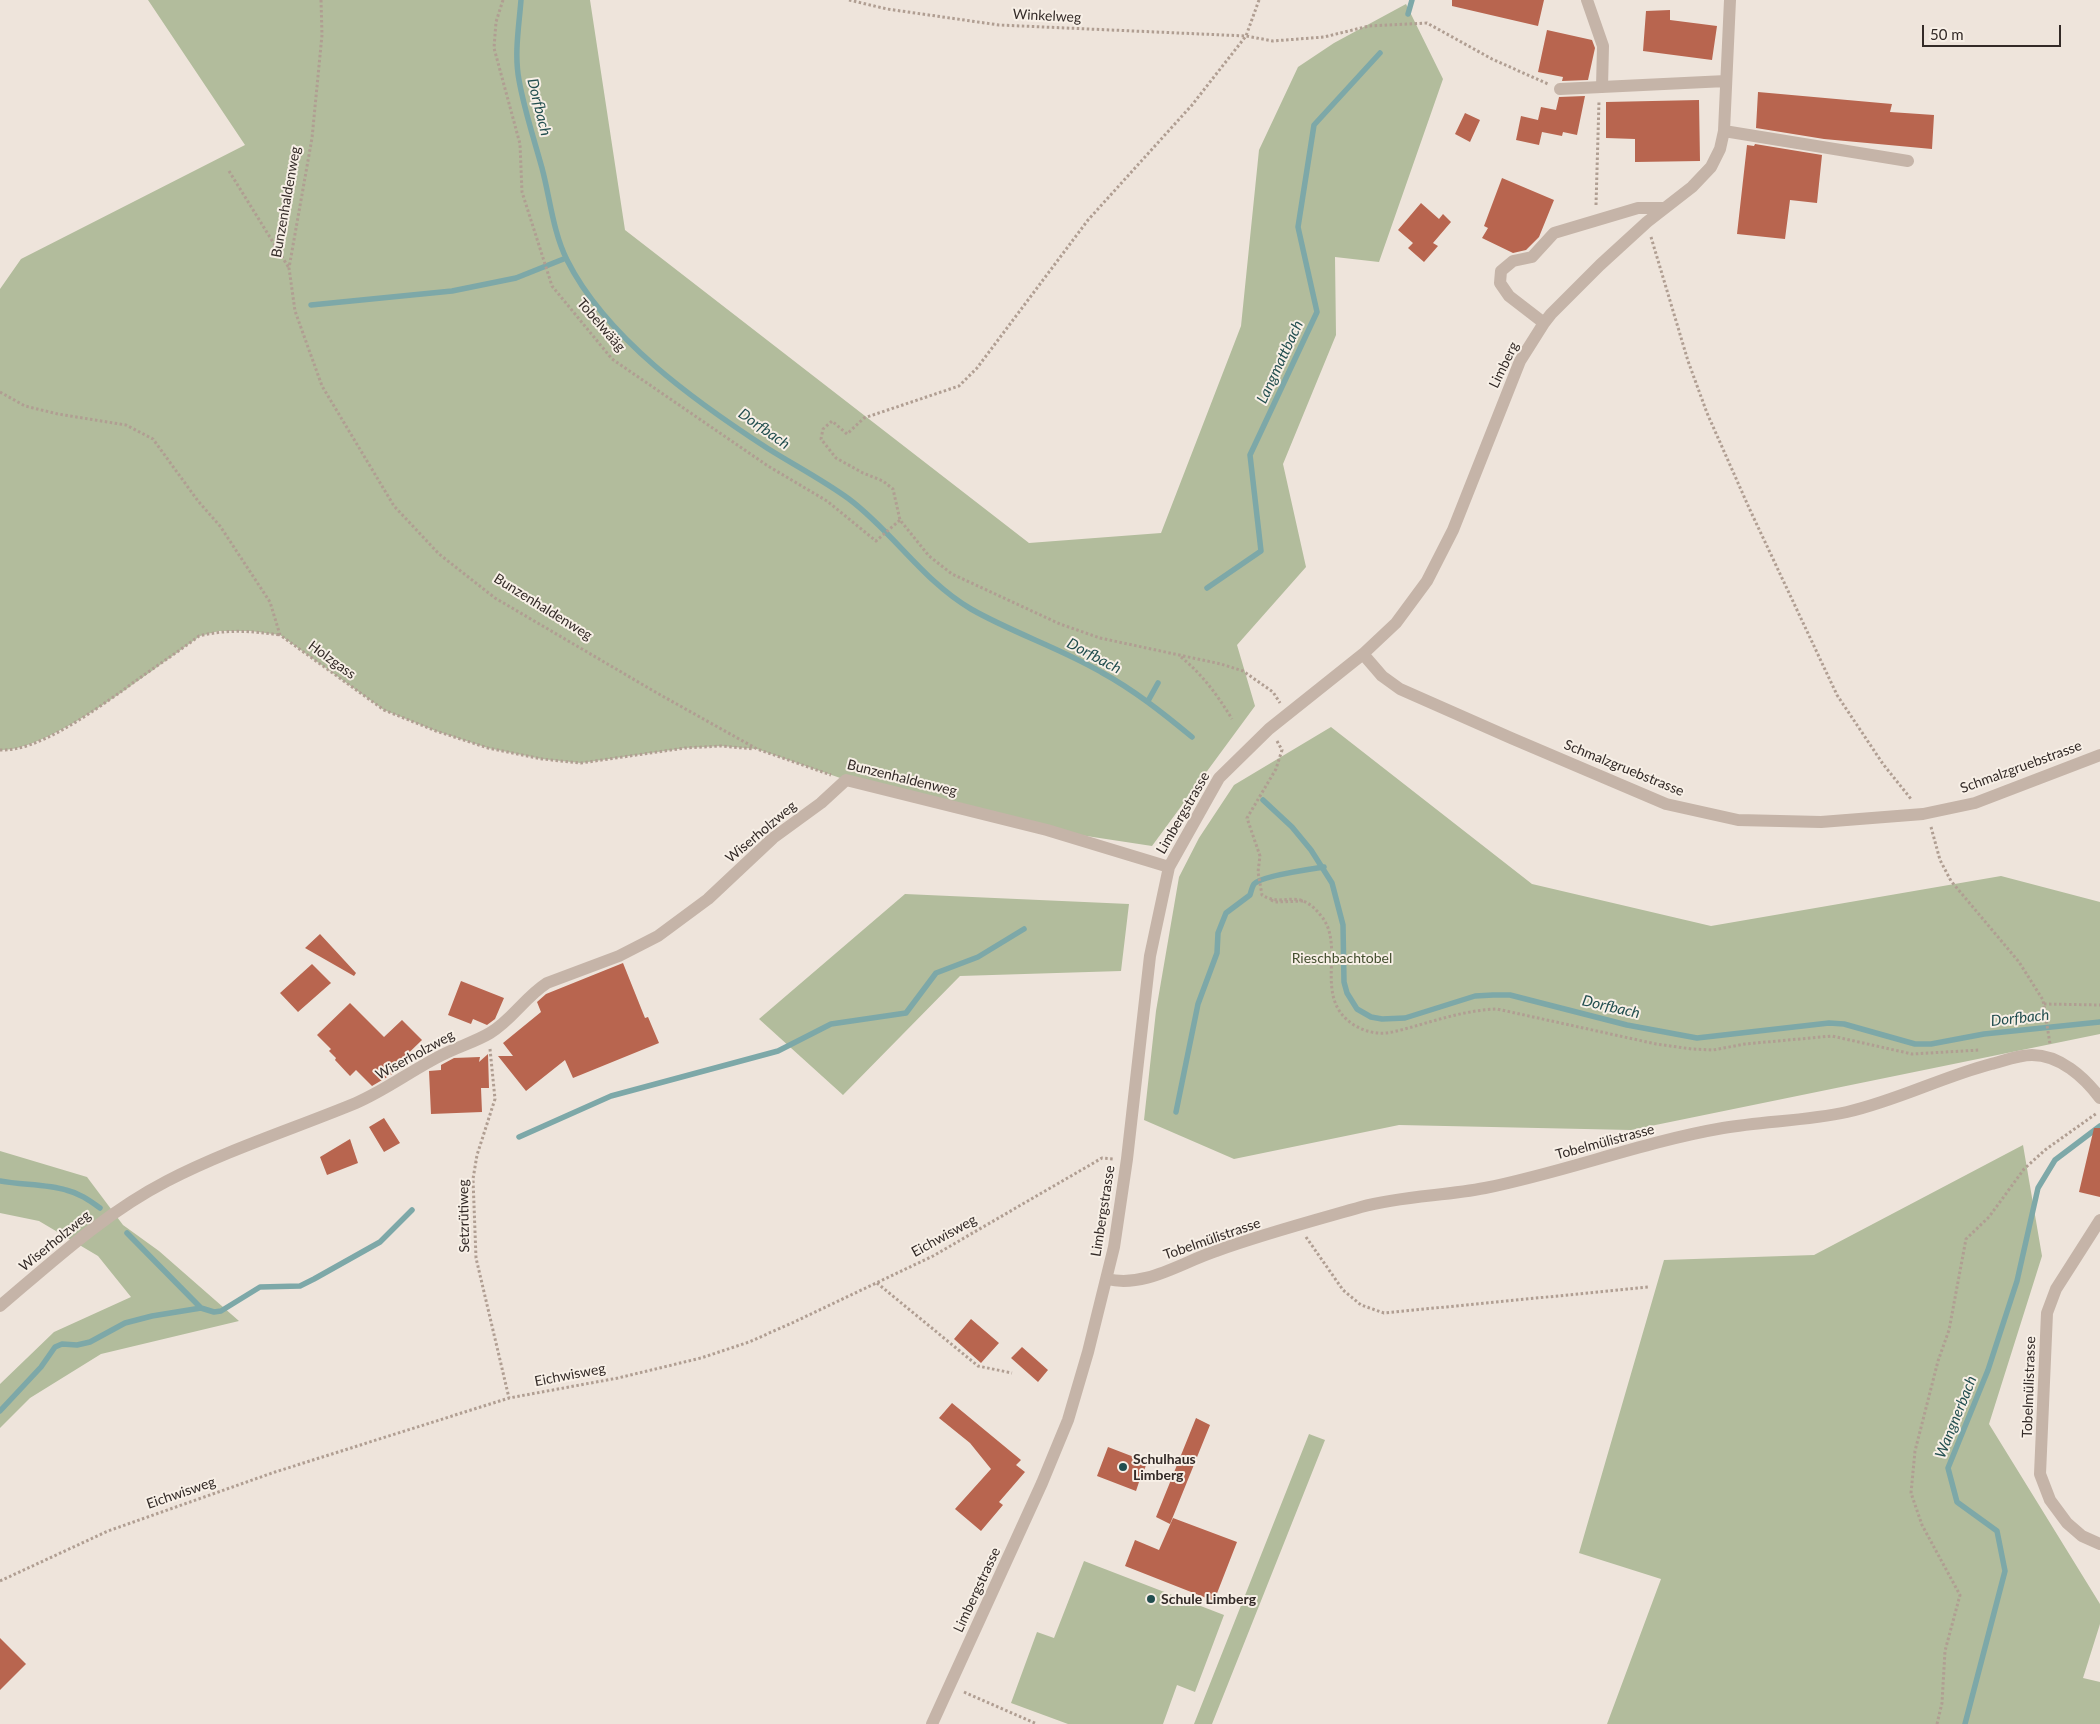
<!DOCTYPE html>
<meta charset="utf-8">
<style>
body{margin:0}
#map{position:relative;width:2100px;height:1724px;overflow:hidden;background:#eee4db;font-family:Lato,sans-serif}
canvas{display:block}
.scale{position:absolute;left:1922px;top:25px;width:139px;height:22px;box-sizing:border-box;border:2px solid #332a27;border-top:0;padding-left:6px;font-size:15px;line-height:18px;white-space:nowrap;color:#332a27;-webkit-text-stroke:4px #f7efe6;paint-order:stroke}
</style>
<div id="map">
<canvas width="2100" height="1724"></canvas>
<div class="scale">50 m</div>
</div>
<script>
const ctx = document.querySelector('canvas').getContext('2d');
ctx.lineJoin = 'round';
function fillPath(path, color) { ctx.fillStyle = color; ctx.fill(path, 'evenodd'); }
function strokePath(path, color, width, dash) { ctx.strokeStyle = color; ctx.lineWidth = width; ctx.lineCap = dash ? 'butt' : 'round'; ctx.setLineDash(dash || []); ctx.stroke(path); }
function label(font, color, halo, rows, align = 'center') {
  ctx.font = font + ' Lato,sans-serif'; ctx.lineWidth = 4; ctx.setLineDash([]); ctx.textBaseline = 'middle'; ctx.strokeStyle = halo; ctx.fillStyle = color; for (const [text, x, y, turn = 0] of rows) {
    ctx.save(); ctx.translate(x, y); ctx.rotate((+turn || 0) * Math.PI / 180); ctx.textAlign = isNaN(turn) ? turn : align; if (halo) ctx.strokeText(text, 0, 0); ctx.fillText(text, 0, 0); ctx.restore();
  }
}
fillPath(new Path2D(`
 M148 0H590L625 230 1029 543 1161 533 1241 326 1259 150 1298 67 1334 43 1406 4 1443 79 1379 262 1335 257 1336 335 1283 464 1306 567 1237 645 1255 706 1152 846 1047 830 846 780 757 749 721 746 685 748 581 763 542 759 488 748 436 731 384 710 280 635 251 631H219L200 636C157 666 50 752 0 750V289L21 259 245 145Z
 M1331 727 1532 884 1711 926 2001 876 2100 902V1034L1631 1130 1399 1125 1234 1159 1144 1120 1156 1011 1179 877 1199 838 1234 785Z
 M905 894 1129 904 1121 971 960 976 843 1095 759 1019Z
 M2023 1145 2042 1256 1989 1424 2100 1604V1624L2083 1678 2100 1682V1724H1607L1661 1579 1579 1553 1664 1260 1814 1255Z
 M0 1151 87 1177 123 1225 159 1251 239 1321 101 1354 30 1398 0 1428V1384L54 1332 131 1297 98 1256 39 1221 0 1213Z
 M1309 1434 1325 1440 1212 1724H1194Z
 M1084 1561 1224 1615 1195 1692 1177 1685 1163 1724H1068L1011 1703 1037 1632 1054 1638Z`), '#b2bc9c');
strokePath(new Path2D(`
 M521 0C519 26 514 54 519 80 524 109 534 139 542 168 550 198 553 232 567 260 606 338 696 402 767 448 794 465 823 480 849 499 893 532 923 581 971 609 1013 633 1060 648 1101 672 1134 690 1163 713 1192 737
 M1408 14 1412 0
 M311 305 452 291 516 278 566 258
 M1207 588 1261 551 1250 455 1317 312 1298 227 1314 125 1380 53
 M1148 701 1158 683
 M1263 800 1292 827 1311 850 1332 883 1343 925 1344 982 1347 993 1357 1009 1371 1017 1382 1019 1405 1018 1475 996 1493 995H1510L1627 1025 1697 1038 1829 1023 1844 1024 1915 1044H1931L1984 1034 2100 1022
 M1176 1112 1198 1004 1217 953 1218 933 1226 913 1250 895C1251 892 1252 887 1254 884 1261 876 1311 869 1324 867
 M519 1137 611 1096 778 1051 831 1024 906 1013 936 973 978 957 1024 929
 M0 1181C21 1185 47 1184 66 1190 79 1193 89 1200 100 1208
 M127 1233 201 1308 214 1312 221 1311 260 1287 300 1286 314 1279 380 1242 412 1210
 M0 1411 41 1367 55 1347 62 1344 77 1345 90 1342 125 1323 152 1316 201 1308
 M1965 1724 2005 1571 1997 1531 1957 1502 1948 1468 1988 1370 2017 1281 2038 1188 2055 1160 2100 1126`), '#7da8a8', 5.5);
fillPath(new Path2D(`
 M1452 0H1544L1538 26 1452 6Z
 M1670 10V20L1717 26 1712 60 1643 51 1646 11Z
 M1547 30 1592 40 1595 48 1588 80 1562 81 1563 77 1538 72Z
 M1758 92 1892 104 1890 112 1934 115 1932 149 1824 139 1756 128Z
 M1585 96 1577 135 1563 132 1562 136 1542 132 1539 145 1516 140 1521 116 1538 120 1541 107 1556 110 1559 97Z
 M1699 100 1700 161 1635 162V139L1606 138V102Z
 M1465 113 1480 120 1470 142 1455 134Z
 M1755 144 1822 155 1817 203 1790 200 1785 239 1737 234 1747 145 1754 146Z
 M1502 178 1554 200 1539 237 1526 250 1513 253 1482 238 1488 228 1484 226Z
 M1421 203 1439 219 1443 214 1451 222 1433 243 1438 246 1424 262 1408 248 1413 243 1398 230Z
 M320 934 356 973 354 976 305 948Z
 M623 963 645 1018 648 1017 659 1043 573 1078 565 1060 526 1091 498 1056H513L503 1043 541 1012 537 1002 546 994Z
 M312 964 331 983 298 1012 280 993Z
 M461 981 504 998 495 1019 487 1025 473 1019 471 1024 448 1015Z
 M350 1003 384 1037 402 1020 422 1040 390 1071H396L394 1073 372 1086 356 1070 350 1076 335 1060 336 1058 329 1051 331 1049 317 1035Z
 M488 1054 489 1088H481L482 1112 431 1114 429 1071 441 1070V1065L454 1058 480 1057 479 1062Z
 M384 1118 400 1143 384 1152 369 1127Z
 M2094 1128H2100V1197L2079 1192Z
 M350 1139 358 1163 327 1175 320 1157Z
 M971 1319 999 1343 981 1363 954 1339Z
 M1022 1347 1048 1370 1038 1382 1011 1358Z
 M952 1403 1021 1460 1016 1465 1025 1472 999 1502 1003 1505 981 1531 955 1509 991 1469 970 1443 939 1418Z
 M1196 1418 1210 1425 1170 1524 1156 1517Z
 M1108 1447 1147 1462 1144 1471 1151 1481 1139 1482 1136 1491 1097 1476Z
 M1173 1518 1237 1542 1214 1601 1125 1566 1135 1540 1159 1550Z
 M0 1638 26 1664 0 1690Z`), '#b8654f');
strokePath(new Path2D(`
 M321 0 322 35 312 138 289 268 295 311 322 386 394 506 439 554 495 598 657 693 757 749 831 775
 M503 0 496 22 494 48 520 144 522 192 552 286 612 359 768 466 827 501 876 541 900 520
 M849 0 887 9 999 25 1246 36 1273 41 1324 37 1369 26 1427 23 1492 59 1548 84
 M1259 0 1246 36 1192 105 1088 220 977 368 959 386 864 418 847 434 832 421 823 429 821 439 836 458 863 473 883 481 893 489 900 520 929 556 952 574 1060 624 1100 638 1221 664 1243 671 1273 692 1280 703
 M229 171 289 268
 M1596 205 1599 101
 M1651 237 1688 361 1707 413 1750 510 1837 695 1883 764 1911 799
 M0 392 25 406 58 414 126 425 153 439 198 501 220 526 270 602 280 635 384 710 436 731 488 748 542 759 581 763 685 748 721 746 754 749
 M1181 657C1203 675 1218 696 1232 719
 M1277 741 1282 750 1276 769 1247 818 1260 856 1258 872 1262 895C1284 909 1298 885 1322 917 1346 948 1312 998 1354 1025 1364 1031 1375 1034 1386 1033 1395 1032 1404 1029 1412 1027 1440 1019 1468 1010 1497 1009L1656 1044 1692 1049 1713 1050 1745 1044 1832 1036 1912 1054 1980 1050
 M0 750C37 752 92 712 122 691 147 672 174 655 199 636 227 629 252 631 280 635
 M1931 827 1940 860 1951 881 2019 962 2043 1000 2050 1044
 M1271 900 1275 902 1304 901
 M2044 1004 2100 1005
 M490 1049 495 1099 477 1155 473 1179 476 1258 509 1398
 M1306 1237 1343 1290 1361 1305 1384 1313 1649 1287
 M877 1283 978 1366 1012 1373
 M0 1581 108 1531 275 1472 509 1398 618 1378 701 1358 749 1342 792 1323 933 1256 1102 1158 1114 1159
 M964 1692 1037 1724
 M1937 1724 1942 1703 1945 1651 1960 1595 1922 1525 1911 1493 1915 1451 1938 1361 1949 1330 1966 1239 1989 1217 2024 1169 2045 1150 2097 1113`), '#b09e92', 3, [2.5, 2.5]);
strokePath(new Path2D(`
 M1587 0 1603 46 1602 87
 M1560 89 1726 81
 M1724 131 1908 161
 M1544 323 1509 296 1500 283 1501 271 1513 261 1532 257 1554 233 1638 208H1665
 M1363 654 1382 676 1400 689 1511 738 1666 804 1738 820 1821 822 1923 814 1975 803 2100 755
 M2100 1220 2056 1289 2047 1313 2040 1474 2050 1500 2067 1523 2082 1536 2100 1544
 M1107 1279C1145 1288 1180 1263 1216 1251 1263 1234 1312 1221 1361 1207 1401 1196 1444 1196 1485 1188 1565 1172 1642 1142 1723 1128 1764 1121 1806 1121 1847 1112 1896 1101 1942 1077 1991 1064 2003 1061 2019 1055 2032 1055 2060 1055 2084 1077 2100 1098
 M0 1306C53 1261 105 1213 167 1181 227 1150 293 1129 356 1103 386 1090 412 1070 442 1055 457 1047 475 1042 490 1033 512 1020 525 997 547 983L619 956 658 936 708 899 773 838 821 803 846 780 1047 830 1169 867
 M932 1724 1042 1483 1068 1420 1088 1352 1114 1247 1127 1159 1150 956 1169 867 1219 778 1269 729 1363 654 1396 623 1427 581 1453 530 1520 361 1544 323 1551 314 1600 265 1647 222 1692 187 1711 167 1720 149 1724 131 1730 0`), '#c5b4a8', 12);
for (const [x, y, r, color] of [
 [1123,1467,5,"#224e4f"],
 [1151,1599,5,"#224e4f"]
]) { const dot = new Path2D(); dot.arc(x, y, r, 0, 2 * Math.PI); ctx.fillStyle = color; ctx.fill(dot); strokePath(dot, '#f7efe6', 2); }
label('14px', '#332a27', '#f7efe6', [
 ["Winkelweg",1047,16,3],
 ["Bunzenhaldenweg",286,202,-80],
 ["Tobelwääg",601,325,49],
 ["Limberg",1504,365,-64],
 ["Bunzenhaldenweg",543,607,32],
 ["Holzgass",332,660,36],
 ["Schmalzgruebstrasse",2021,767,-20],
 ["Schmalzgruebstrasse",1624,768,22],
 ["Bunzenhaldenweg",902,778,14],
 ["Limbergstrasse",1183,813,-60],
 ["Wiserholzweg",761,832,-40],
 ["Wiserholzweg",415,1055,-29],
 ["Tobelmülistrasse",1605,1142,-15],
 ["Limbergstrasse",1103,1211,-81],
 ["Setzrütiweg",464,1216,-91],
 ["Eichwisweg",944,1236,-29],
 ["Tobelmülistrasse",1212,1239,-19],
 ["Wiserholzweg",55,1241,-39],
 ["Eichwisweg",570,1375,-11],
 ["Tobelmülistrasse",2029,1387,-88],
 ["Eichwisweg",181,1493,-19],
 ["Limbergstrasse",977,1590,-65]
]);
label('14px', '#434e2e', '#f7efe6', [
 ["Rieschbachtobel",1342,958]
]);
label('bold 14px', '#332a27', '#f7efe6', [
 ["Schulhaus",1133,1459],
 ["Limberg",1133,1475],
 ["Schule Limberg",1161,1599]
], 'left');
label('italic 15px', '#224e4f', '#f7efe6', [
 ["Dorfbach",539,107,76],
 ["Langmattbach",1280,362,-65],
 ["Dorfbach",764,429,35],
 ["Dorfbach",1094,656,28],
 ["Dorfbach",1611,1007,13],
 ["Dorfbach",2020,1018,-6],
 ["Wangnerbach",1956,1417,-68]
]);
</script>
